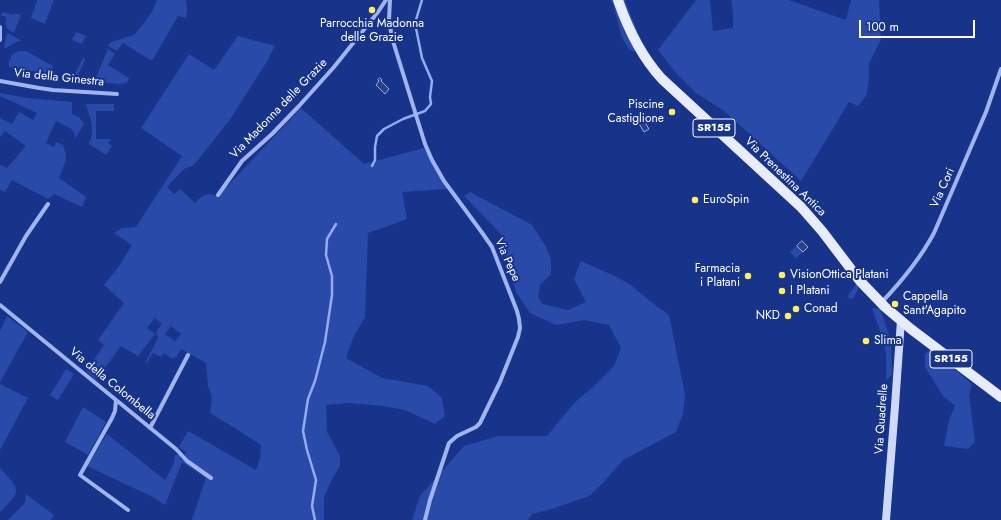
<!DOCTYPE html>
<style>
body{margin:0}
#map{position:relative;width:1001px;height:520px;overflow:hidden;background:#17338a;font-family:Jost,sans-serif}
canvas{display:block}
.scale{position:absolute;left:859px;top:20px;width:116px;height:18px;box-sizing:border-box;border:2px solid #fff;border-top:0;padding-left:5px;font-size:12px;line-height:14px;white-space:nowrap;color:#fff;-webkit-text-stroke:3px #17338a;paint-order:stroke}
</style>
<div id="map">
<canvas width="1001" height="520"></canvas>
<div class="scale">100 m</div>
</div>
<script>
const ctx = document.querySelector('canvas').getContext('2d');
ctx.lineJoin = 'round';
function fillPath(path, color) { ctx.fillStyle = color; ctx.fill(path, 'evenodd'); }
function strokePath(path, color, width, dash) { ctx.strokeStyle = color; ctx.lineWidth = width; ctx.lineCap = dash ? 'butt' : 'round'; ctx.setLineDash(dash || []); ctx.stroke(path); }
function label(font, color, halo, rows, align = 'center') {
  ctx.font = font + ' Jost,sans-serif'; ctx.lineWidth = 4; ctx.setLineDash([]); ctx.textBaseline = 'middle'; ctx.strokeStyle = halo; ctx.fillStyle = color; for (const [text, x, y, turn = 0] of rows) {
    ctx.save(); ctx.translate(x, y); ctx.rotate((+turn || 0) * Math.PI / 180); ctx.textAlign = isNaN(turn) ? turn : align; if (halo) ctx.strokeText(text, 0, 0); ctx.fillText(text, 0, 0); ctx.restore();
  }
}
fillPath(new Path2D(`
 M37 0H54L45 24 31 18Z
 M157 0H186L187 9 186 18 178 16 152 61 123 43 117 51 108 46 111 42 134 35 145 22 153 10Z
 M610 0H625L641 41 636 52 630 50 622 38 613 4Z
 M696 0H710L713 31 733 28V13L731 0H789L846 20 851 0H879L881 39 869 64V80L866 96 858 106 849 102 801 181 723 110 696 93 676 73 658 50Z
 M2 12 14 15V13L21 15 14 33 7 29 5 22H7L5 16H2L1 15Z
 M76 32 86 36 82 44 72 40Z
 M7 33H8L22 41C13 41 10 48 4 48Z
 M238 36 275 46 266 63 229 121 194 165 184 169 167 187 174 194 180 189 195 203C203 195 206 192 218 196L301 108 364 164 424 148 447 189 402 192 407 219 368 233 365 317 353 338 346 358 382 378 428 386 442 398 445 416 435 424 405 410 383 406 350 403 326 405 327 432 340 456V466L332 479 324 497V520H192L206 478 182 462 165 505 153 497 87 466 107 434 165 480 174 463 175 455H179L182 461 186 452 179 447 188 431 256 470 260 459 261 445 233 427 210 413 212 397 208 386 206 363 181 349 177 356 172 359 164 353 161 357 153 353 146 364V361L158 338 156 332 162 324 155 318 147 328 155 334 138 356 121 346 96 380 86 371 104 345 98 340 124 303 104 285 119 266 132 245 114 233 122 228 136 227 182 156 141 128 189 54 214 70ZM171 326 181 334 175 341 165 334Z
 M108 49 115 54 108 65 129 78C128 82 126 83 122 84L94 82Z
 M20 51H26L53 66 50 74 9 67C8 58 12 53 20 51Z
 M83 58H85V60L78 75 76 76 75 74Z
 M0 93 27 98 72 102V114L79 117 84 124 75 139 74 132 70 128 56 121 46 143 54 147 56 142 63 145 66 154V160L59 178 86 197 82 207 54 194 48 199 12 180 5 192 0 189V165L7 168 26 146 5 131 0 137V118L12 124 19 112 33 120 37 113 0 96Z
 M86 104H114V111H96V139H111L108 143 112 146 106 155 89 144C96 128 90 120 86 104Z
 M470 192 532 225 545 245 551 260V274L540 285 538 297 542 304 568 310 586 302 574 279 581 261 615 276 631 285 651 302 669 315 685 395 683 414 676 432 623 460 603 483 589 496 552 509 532 514 528 520H412L420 496 464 446 498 436H547L575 402 593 387 614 366 621 348 609 325 584 320 556 325 530 313 516 292 500 233 464 196Z
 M797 246 803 252 796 258 790 252Z
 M856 284 859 287 854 297 852 299 847 297Z
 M872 308 880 309 883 317 891 341 892 375 886 380V353L884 343Z
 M7 316 28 332 0 382V331Z
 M931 349 972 384 969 395 975 442 968 449 944 446 949 420 955 406 943 396 925 367V354Z
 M66 369 74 374 58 400 50 395Z
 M0 384 28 398 0 450Z
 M83 407 106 422 88 455 65 442Z
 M0 468C21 491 22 490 0 512Z
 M26 494 54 515 51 520H8L25 503Z`), '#2a4aa9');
const water = new Path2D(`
 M380 78 382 80 381 81 389 89 385 94 376 85 379 81 378 80Z
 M643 119 649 129 644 132 638 122Z
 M802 241 808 247 803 252 797 246Z`);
fillPath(water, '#2b3f81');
strokePath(water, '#93acf1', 1);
strokePath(new Path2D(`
 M372 166 375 160V147L377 136 384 129 403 119 425 111 431 104 430 97 432 81 422 58 415 23 422 0
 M315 520 312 506 316 480 307 450 303 431 308 399 315 381 325 342 332 295V276L326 255 327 239 336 224`), '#93acf1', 2.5);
strokePath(new Path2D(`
 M390 0 389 20 392 38 425 144 432 160 444 181 483 234 492 247 517 311 519 319 520 328 518 337 500 382 480 423 476 427 457 436 449 443 430 500 425 520
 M0 27V40
 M0 81 39 88 53 90 117 94
 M218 195 242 161 272 134 299 106 334 67 378 12 386 0
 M0 282 26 236 48 204
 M881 303C901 282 920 259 934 233L986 112 1001 69
 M0 305 176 449 187 461 211 478
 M116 400 115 411 112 418 80 475 128 510
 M150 428 188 355`), '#a0b4ee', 4);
strokePath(new Path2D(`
 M886 520 895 406 901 320`), '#ced8fa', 8);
strokePath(new Path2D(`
 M618 0C628 29 641 56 662 79L801 207 822 231 860 281 885 307 911 329 1001 397`), '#e8ecff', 10);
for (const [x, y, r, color] of [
 [372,10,4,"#fff05e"],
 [672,112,4,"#fff05e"],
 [695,200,4,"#fff05e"],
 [782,275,4,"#fff05e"],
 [748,276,4,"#fff05e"],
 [782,291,4,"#fff05e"],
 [895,304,4,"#fff05e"],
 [796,309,4,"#fff05e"],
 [788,316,4,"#fff05e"],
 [866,341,4,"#fff05e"]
]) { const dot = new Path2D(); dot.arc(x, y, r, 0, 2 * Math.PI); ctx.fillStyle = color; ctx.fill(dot); strokePath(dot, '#17338a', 1.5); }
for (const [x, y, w] of [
 [714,128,42],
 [951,359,42]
]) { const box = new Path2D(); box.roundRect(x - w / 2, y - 9, w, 18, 3); ctx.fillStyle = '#17338a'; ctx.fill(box); strokePath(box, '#fff', 1); }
label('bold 11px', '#fff', null, [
 ["SR155",714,128],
 ["SR155",951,359]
]);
label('12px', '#fff', '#17338a', [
 ["Parrocchia Madonna",372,24,"center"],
 ["delle Grazie",372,38,"center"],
 ["Piscine",664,105,"right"],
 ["Castiglione",664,119,"right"],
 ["EuroSpin",703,200],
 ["Farmacia",740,269,"right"],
 ["i Platani",740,283,"right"],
 ["VisionOttica Platani",790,275],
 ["I Platani",790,291],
 ["Cappella",903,297],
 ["Sant'Agapito",903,311],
 ["Conad",804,309],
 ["NKD",780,316,"right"],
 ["Slima",874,341]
], 'left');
label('12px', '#fff', '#17338a', [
 ["Via della Ginestra",59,78,6],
 ["Via Madonna delle Grazie",279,109,-46],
 ["Via Prenestina Antica",785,177,44],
 ["Via Cori",943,188,-66],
 ["Via Pepe",507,260,66],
 ["Via della Colombella",112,384,39],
 ["Via Quadrelle",882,419,-86]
]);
</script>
